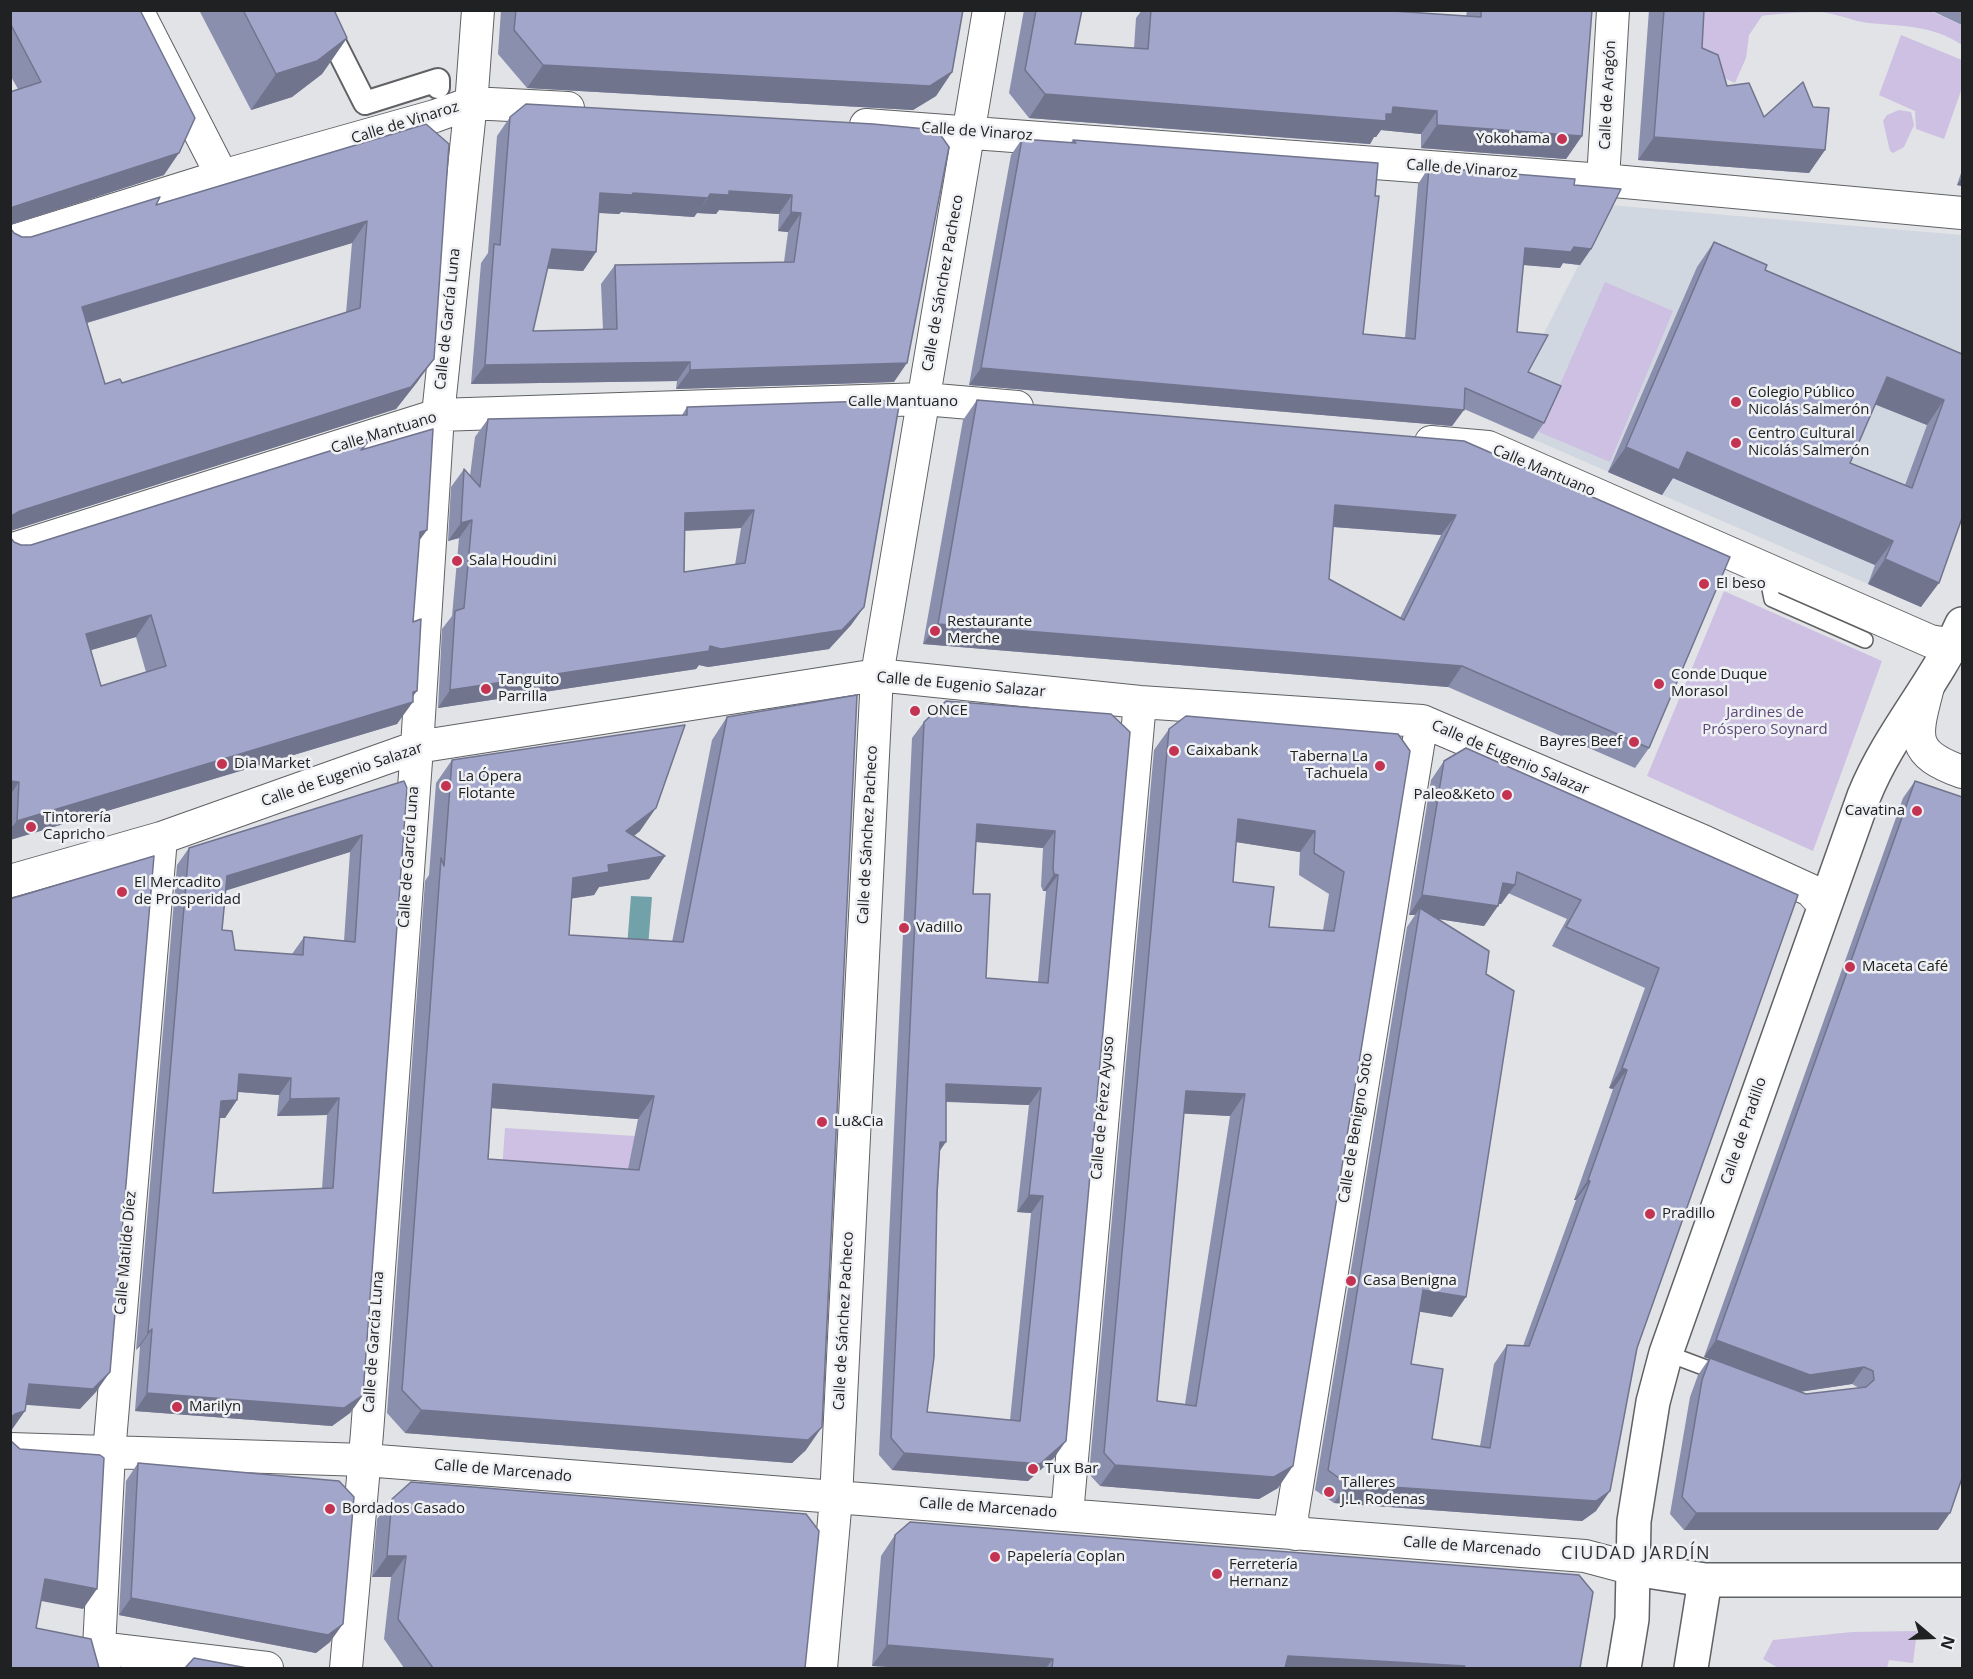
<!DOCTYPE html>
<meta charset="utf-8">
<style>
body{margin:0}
#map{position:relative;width:1973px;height:1679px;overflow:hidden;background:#e1e3e6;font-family:"Open Sans",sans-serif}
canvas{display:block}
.frame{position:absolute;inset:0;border:12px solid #202122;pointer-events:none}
.north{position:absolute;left:1901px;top:1607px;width:60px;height:60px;-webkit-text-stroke:4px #eef0f3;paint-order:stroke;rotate:109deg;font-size:16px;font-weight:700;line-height:24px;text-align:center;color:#202122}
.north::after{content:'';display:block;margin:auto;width:21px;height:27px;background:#202122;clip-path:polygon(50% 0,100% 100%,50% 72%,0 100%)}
</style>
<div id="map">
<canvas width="1973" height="1679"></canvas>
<div class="frame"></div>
<div class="north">N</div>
</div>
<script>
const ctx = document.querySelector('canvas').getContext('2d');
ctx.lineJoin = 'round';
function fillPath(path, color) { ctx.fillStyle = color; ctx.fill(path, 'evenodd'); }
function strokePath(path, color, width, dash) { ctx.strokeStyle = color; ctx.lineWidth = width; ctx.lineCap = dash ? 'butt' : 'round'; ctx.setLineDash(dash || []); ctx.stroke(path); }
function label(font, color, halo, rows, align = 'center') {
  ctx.font = font + ' "Open Sans",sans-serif'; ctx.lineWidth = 5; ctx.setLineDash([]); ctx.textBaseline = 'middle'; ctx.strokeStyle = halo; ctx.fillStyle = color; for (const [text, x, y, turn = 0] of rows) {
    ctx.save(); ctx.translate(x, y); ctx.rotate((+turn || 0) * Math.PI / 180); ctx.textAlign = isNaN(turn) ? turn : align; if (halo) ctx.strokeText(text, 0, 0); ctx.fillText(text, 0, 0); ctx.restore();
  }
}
fillPath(new Path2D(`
 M1609 205 1962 235V496L1921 607 1498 424Z`), '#d1d7e0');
fillPath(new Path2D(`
 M1690 11H1930L1962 25V45C1933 25 1901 26 1868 23 1853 21 1841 15 1827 13 1817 11 1773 14 1762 16L1749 35 1746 58 1735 83 1687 61Z
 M1901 35 1962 60V88L1944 139 1916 129 1915 111 1879 95Z
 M1899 110 1911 112 1914 125 1904 147 1893 153 1890 151 1883 121 1887 115Z
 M1605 282 1673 311 1610 462 1539 432Z
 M1724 591 1882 661 1813 851 1647 776Z
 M505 1128 635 1136 623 1193 501 1184Z
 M1917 1631 1913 1663 1889 1660 1887 1668H1778L1763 1659 1773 1640 1852 1632Z`), '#cdc0e2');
fillPath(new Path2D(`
 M631 896 652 897 648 947H627Z`), '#71a1a9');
const service = new Path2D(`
 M1766 569 1772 599 1865 640
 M1666 1353 1722 1374`);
const pedestrian = new Path2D(`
 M318 10 365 103 438 80V87`);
const minor = new Path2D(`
 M137 10 222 176
 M866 125 1603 180 1962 213
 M1603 180 1613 10
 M10 242 222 176 435 116 471 103 568 108
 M1431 442 1488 447 1930 641 1953 645
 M10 550 438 415 924 399 1017 407
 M1928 687C1915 737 1909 753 1962 772
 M10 881 161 838 417 747 877 675 1140 702 1422 721 1705 842 1810 890 1824 905
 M10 1449 365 1460 1585 1556 1634 1569
 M1067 1514 1140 702
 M1295 1534 1292 1516 1422 721
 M99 1648 267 1668
 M104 1668 99 1648 109 1453 161 838
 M346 1668 367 1433 417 747 438 415 472 92 478 10
 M821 1668 836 1498 877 675 989 10`);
const tertiary = new Path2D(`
 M1634 1569 1705 1580H1962
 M1624 1668 1632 1619 1634 1521 1653 1402 1666 1353 1864 796C1889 734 1935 684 1962 624
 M1691 1668 1705 1580`);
strokePath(service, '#5f6163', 18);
strokePath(pedestrian, '#5f6163', 26);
strokePath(minor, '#5f6163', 34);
strokePath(tertiary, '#5f6163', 36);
strokePath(service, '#fff', 15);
strokePath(pedestrian, '#fff', 22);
strokePath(minor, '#fff', 32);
strokePath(tertiary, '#fff', 33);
fillPath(new Path2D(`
 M10 10 164 175 10 225V92L18 89 10 75Z
 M199 10H334L347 38 322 74 292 97 251 110Z
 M501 10H963L952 72 936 96 913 110 527 88 498 54Z
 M1024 10H1082L1075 44 1134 48 1136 18 1142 10H1378L1466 17 1467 10H1592L1582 136 1566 159 1421 148V134L1381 130 1376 137H1374L1370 144 1029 118 1009 93Z
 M1649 10H1704L1702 48 1727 86 1764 117 1825 150 1809 173 1638 160Z
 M1930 10H1962V25Z
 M510 117 873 124 894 382 676 389 677 381 471 384 481 263 488 253 497 136ZM719 210 779 214 778 231 788 232 784 262 615 265 601 284 603 330 533 331 547 268 583 271 596 252 598 213 619 214 621 212 694 217 697 213 716 214Z
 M426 124 418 381 396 409 10 531V228L14 233 22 237H31L156 205ZM352 243 346 313 122 383 105 384 87 323Z
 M1022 139 1070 143 1073 140 1363 334 1405 338 1418 184 1429 167 1574 185 1591 249 1580 265 1563 263 1560 268 1523 265 1517 332 1528 372 1544 423 1533 439 1464 409 1452 426 969 385 1011 155Z
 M1962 170V186L1957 185Z
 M1714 242 1765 270 1962 354V353V518L1921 607 1868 584 1875 565 1673 478 1662 495 1608 472 1697 267ZM1875 404 1927 425 1905 485 1850 463Z
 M977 400 1464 441 1649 748 1635 768 1448 687 923 644 963 420ZM1333 527 1441 535 1400 618 1329 579Z
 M687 407 864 607 851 625 829 649 708 667 699 665 696 669 438 708 442 629 452 616 459 538 448 541 451 487 464 469 470 476 475 437 488 419 682 415ZM741 528 735 565 684 572 685 531Z
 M371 438 363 450 427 530 419 540 413 622V696L397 724 10 840V537L14 542 21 545H31ZM136 637 146 672 101 686 91 650Z
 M1111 714 1054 1458 1028 1481 892 1470 879 1455 912 738 924 722ZM976 842 1043 848 1041 886 1043 891H1046L1038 982 986 978 973 894ZM946 1102 1029 1105 1017 1212 1031 1213 1010 1420 927 1412 940 1151Z
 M727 717 806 1450 792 1463 405 1433 387 1413 425 881 429 875 436 783 452 760 640 831 634 836 665 856 649 879 599 887 594 895 572 898 569 935 672 942 712 740ZM491 1108 638 1119 628 1169 488 1159Z
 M1169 729 1398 734 1278 1488 1259 1499 1100 1486 1089 1474 1154 750ZM1236 842 1300 852 1299 875 1329 894 1323 930 1269 927 1233 882ZM1184 1113 1230 1116 1185 1404 1157 1401Z
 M1444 761 1798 895 1637 1348 1596 1511 1582 1521 1334 1503 1315 1490 1407 927 1415 915H1409L1431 780ZM1508 893 1567 919 1552 946 1645 988 1609 1088 1613 1089 1574 1200H1576L1523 1346 1507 1345 1494 1364 1480 1446 1432 1439 1411 1364 1420 1311 1452 1317 1486 974 1438 919 1484 926 1499 904H1501Z
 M404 781 363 1395 350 1413 332 1426 135 1411 140 1346 136 1350 177 865 189 848ZM350 852 344 941 304 937 292 954 235 950 222 930 226 890ZM238 1092 279 1095 277 1116 327 1115 322 1189 213 1193 219 1118H225L237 1100Z
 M1915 781 1938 1530H1684L1670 1514 1690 1397 1698 1375 1709 1359 1704 1357 1903 798ZM1852 1384 1859 1388 1806 1394 1800 1392Z
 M138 1463 330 1642 316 1653 119 1615 126 1481Z
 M392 1499 805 1668H404L384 1639 391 1577H372L377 1519Z
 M895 1535 1580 1668H907L872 1666 881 1556Z`), '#8b8fae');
fillPath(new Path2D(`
 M347 38 322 74 292 97 251 110 276 74Z
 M543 65 952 72 936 96 913 110 527 88Z
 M1045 94 1386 114 1393 107 1437 111 1421 134 1381 130 1376 137H1374L1370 144 1029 118Z
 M1437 125 1582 136 1566 159 1421 148Z
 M1654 137 1825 150 1809 173 1638 160Z
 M179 153 164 175 10 225V210L13 207Z
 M1962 178V186L1957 185Z
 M729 191 792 195 779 214 719 210 716 214 697 213 710 194Z
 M600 193H633L708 198 694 217 621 212 619 214 586 212Z
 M791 212 801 213 788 232 778 231Z
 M367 221 352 243 66 329 82 307Z
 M1574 247 1591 249 1580 265 1563 263 1560 268 1513 264 1525 248Z
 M552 249 596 252 583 271 538 268Z
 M434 359 418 381 396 409 10 531V518L13 515 20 511Z
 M690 362 677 381 471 384 485 365Z
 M907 363 894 382 676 389 690 370Z
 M981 368 1464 410 1452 426 969 385Z
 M1887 377 1944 400 1927 425 1869 402Z
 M1626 447 1687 452 1893 541 1875 565 1673 478 1662 495 1608 472Z
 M1335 505 1456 515 1441 535 1321 526Z
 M754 510 741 528 672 531 685 513Z
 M472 520 459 538 448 541 461 523Z
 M427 530 411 552 420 532Z
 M1885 559 1939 583 1921 607 1868 584Z
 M864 607 851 625 829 649 708 667 699 665 696 669 438 708 450 690 710 646Z
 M151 615 136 637 71 656 86 634Z
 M938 624 1462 666 1448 687 923 644Z
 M417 691 408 703 413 702 397 724 10 840V829L17 821Z
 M10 781 19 782 10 795Z
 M656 808 640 831 610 854 626 831Z
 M1238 819 1315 831 1300 852 1223 840Z
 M977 824 1055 831 1043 848 965 841Z
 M362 835 350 852 215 894 227 876Z
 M665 856 649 879 599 887 594 895 557 901 573 878 608 865Z
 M1054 874 1058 875 1046 891H1043Z
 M1503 883 1515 885 1501 904 1489 903Z
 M1422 895 1498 906 1484 926 1419 916 1420 908 1415 915H1409Z
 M1622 1068 1627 1070 1613 1089 1609 1088Z
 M239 1074 291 1078 279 1095 227 1091Z
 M493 1084 654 1096 638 1119 477 1107Z
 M946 1084 1041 1088 1029 1105 934 1101Z
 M1186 1091 1245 1094 1230 1116 1171 1113Z
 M339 1098 327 1115 277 1116 290 1099Z
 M237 1100 225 1118H208L221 1101Z
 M940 1142H946L934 1159Z
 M1588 1180 1590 1181 1576 1200H1574Z
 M1029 1195 1043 1196 1031 1213 1017 1212Z
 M1423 1290 1466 1297 1452 1317 1409 1310Z
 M152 1329 140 1346 136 1350 148 1333Z
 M1716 1340 1864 1367 1852 1384 1798 1392 1704 1357Z
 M110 1372 96 1392 80 1409 15 1404 29 1384Z
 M147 1393 363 1395 350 1413 332 1426 135 1411Z
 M421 1410 822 1427 806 1450 792 1463 405 1433Z
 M25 1411 11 1431H10V1418L15 1414Z
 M1066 1441 1054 1458 1028 1481 892 1470 904 1453Z
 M1115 1465 1293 1466 1278 1488 1259 1499 1100 1486Z
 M1347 1484 1610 1491 1596 1511 1582 1521 1334 1503Z
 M1696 1513H1950L1938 1530H1684Z
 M387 1556H406L391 1577H372Z
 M45 1579 97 1589 83 1609 31 1599Z
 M131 1598 343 1624 330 1642 316 1653 119 1615Z
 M887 1645 1053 1659 1046 1668H907L872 1666Z
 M1288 1656 1465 1666 1463 1668H1279Z`), '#71748d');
const building = new Path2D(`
 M10 10H140L195 118 179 153 13 207 10 211V92L41 82 10 23Z
 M243 10H334L347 38 317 61 276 74Z
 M516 10H963L952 72 930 86 543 65 514 30Z
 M1036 10H1082L1075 44 1148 49 1151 10H1378L1481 17V10H1592L1582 136 1437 125V111L1393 107 1392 114H1386V121L1045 94 1025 70Z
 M1664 10H1704L1702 48 1718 55 1727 86 1749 83 1764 117 1803 82 1813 107 1829 108 1825 150 1654 137Z
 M526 104 873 124 937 130 949 147 907 363 690 370V362L485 365 494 244 500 245 510 117ZM729 191 792 195 791 212 801 213 794 262 615 265 617 329 533 331 552 249 596 252 600 193 632 195 633 193 708 198 710 194 729 195Z
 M426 124 449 144 434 359 411 387 20 511 13 515 10 519V228L14 233 22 237H31L160 197 156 205ZM367 221 360 308 122 383 120 379 105 384 82 307Z
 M1022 139 1076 143 1073 140 1378 163 1375 196H1379L1363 334 1415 339 1429 167 1575 179 1574 185 1621 189 1591 249 1574 247 1571 252 1525 248 1517 332 1548 335 1528 372 1561 386 1544 423 1465 388 1464 410 981 368Z
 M1714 242 1767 265 1765 270 1962 354V518L1939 583 1885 559 1893 541 1687 452 1679 470 1626 447ZM1887 377 1944 400 1912 488 1850 463Z
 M900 400 864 607 842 630 721 649 710 646 709 651 450 690 455 611 464 608 472 520 461 523 464 469 480 487 488 419 687 415V407ZM754 510 745 563 684 572 685 513Z
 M977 400 1464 441 1730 557 1649 748 1462 666 938 624ZM1335 505 1456 515 1404 620 1329 579Z
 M433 429 427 530 420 532 413 622 421 619 417 691 413 692V702L17 821 19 782 10 781V537L14 542 21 545H31L371 438 361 450ZM151 615 166 666 101 686 86 634Z
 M857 695 822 1427 808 1440 421 1410 402 1390 441 858 444 866 452 760 685 725 656 808 626 831 665 856 608 865 609 872 573 878 569 935 683 942 727 717ZM493 1084 654 1096 639 1170 488 1159Z
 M946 701 1111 714 1130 732 1066 1441 1040 1464 904 1453 891 1438 924 722ZM977 824 1055 831 1053 869 1054 874 1058 875 1048 983 986 978 990 894H973ZM946 1084 1041 1088 1029 1195 1043 1196 1020 1421 927 1412 934 1357 937 1192 940 1142H946Z
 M1186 716 1398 734 1410 751 1293 1466 1274 1477 1115 1465 1104 1453 1169 729ZM1238 819 1315 831 1314 853 1344 872 1334 931 1269 927 1274 887 1233 882ZM1186 1091 1245 1094 1196 1406 1157 1401Z
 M1466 748 1798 895 1637 1348 1610 1491 1596 1501 1347 1484 1328 1470 1420 908 1489 951 1486 974 1514 991 1466 1297 1423 1290 1411 1364 1443 1369 1432 1439 1490 1448 1507 1345 1529 1346 1590 1181 1588 1180 1627 1070 1622 1068 1659 968 1566 927 1581 900 1517 872 1515 885 1503 883 1498 906 1422 895 1444 761Z
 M404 781 407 788 363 1395 344 1408 147 1393 152 1329 148 1333 189 848ZM362 835 355 942 304 937 303 955 235 950 232 931 222 930 227 876ZM239 1074 291 1078 290 1099 339 1098 333 1188 213 1193 221 1101 237 1100Z
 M1915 781 1962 797V1478L1950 1513H1696L1682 1497 1702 1380 1710 1358 1806 1394 1866 1387 1874 1380 1873 1371 1864 1367 1810 1375 1716 1340Z
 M154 856 110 1372 93 1389 29 1384 25 1411 15 1414 10 1418V899Z
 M10 1440 20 1449 100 1455 104 1458 97 1589 45 1579 36 1628 91 1639 99 1668H10Z
 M138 1463 339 1481 354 1497 343 1624 328 1635 131 1598Z
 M411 1482 806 1514 819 1531 805 1668H433L398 1619 406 1556H387L392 1499Z
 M910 1522 1579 1575 1593 1592 1580 1668H1458L1465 1666 1288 1656 1285 1668H1052L1053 1659 887 1645 895 1535Z
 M194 1658 247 1668H185Z`);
fillPath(building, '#a2a6ca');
strokePath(building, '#71748d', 1.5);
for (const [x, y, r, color] of [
 [1562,139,6,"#c43452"],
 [1736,402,6,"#c43452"],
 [1736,443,6,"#c43452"],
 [457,561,6,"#c43452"],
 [1704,584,6,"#c43452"],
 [935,631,6,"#c43452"],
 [1659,684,6,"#c43452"],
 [486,689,6,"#c43452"],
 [915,711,6,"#c43452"],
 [1634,742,6,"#c43452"],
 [1174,751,6,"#c43452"],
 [222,764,6,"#c43452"],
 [1380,766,6,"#c43452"],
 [446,786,6,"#c43452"],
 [1507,795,6,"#c43452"],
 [1917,811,6,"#c43452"],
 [31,827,6,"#c43452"],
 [122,892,6,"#c43452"],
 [904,928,6,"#c43452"],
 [1850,967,6,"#c43452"],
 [822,1122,6,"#c43452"],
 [1650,1214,6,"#c43452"],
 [1351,1281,6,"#c43452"],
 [177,1407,6,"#c43452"],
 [1033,1469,6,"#c43452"],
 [1329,1492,6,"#c43452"],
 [330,1509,6,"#c43452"],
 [995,1557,6,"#c43452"],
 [1217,1574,6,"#c43452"]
]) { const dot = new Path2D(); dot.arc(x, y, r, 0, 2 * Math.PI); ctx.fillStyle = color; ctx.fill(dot); strokePath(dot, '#eef0f3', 2); }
label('15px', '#202122', '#eef0f3', [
 ["Calle de Aragón",1608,95,-87],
 ["Calle de Vinaroz",405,123,-17],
 ["Calle de Vinaroz",977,132,4],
 ["Calle de Vinaroz",1462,169,4],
 ["Calle de Sánchez Pacheco",943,283,-80],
 ["Calle de García Luna",448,319,-84],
 ["Calle Mantuano",903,402],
 ["Calle Mantuano",384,433,-17],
 ["Calle Mantuano",1544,471,23],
 ["Calle de Eugenio Salazar",961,685,5],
 ["Calle de Eugenio Salazar",1510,758,23],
 ["Calle de Eugenio Salazar",342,775,-19],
 ["Calle de Sánchez Pacheco",868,835,-87],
 ["Calle de García Luna",409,857,-86],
 ["Calle de Pérez Ayuso",1103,1108,-85],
 ["Calle de Benigno Soto",1356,1128,-81],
 ["Calle de Pradillo",1744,1131,-71],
 ["Calle Matilde Díez",126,1253,-85],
 ["Calle de Sánchez Pacheco",844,1321,-87],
 ["Calle de García Luna",374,1342,-86],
 ["Calle de Marcenado",503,1471,5],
 ["Calle de Marcenado",988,1508,4],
 ["Calle de Marcenado",1472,1547,4]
]);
label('15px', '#202122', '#eef0f3', [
 ["Yokohama",1550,139,"right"],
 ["Colegio Público",1748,393],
 ["Nicolás Salmerón",1748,410],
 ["Centro Cultural",1748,434],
 ["Nicolás Salmerón",1748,451],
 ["Sala Houdini",469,561],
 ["El beso",1716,584],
 ["Restaurante",947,622],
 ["Merche",947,639],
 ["Conde Duque",1671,675],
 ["Morasol",1671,692],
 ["Tanguito",498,680],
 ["Parrilla",498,697],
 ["ONCE",927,711],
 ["Bayres Beef",1622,742,"right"],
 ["Caixabank",1186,751],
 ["Taberna La",1368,757,"right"],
 ["Tachuela",1368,774,"right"],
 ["Dia Market",234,764],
 ["La Ópera",458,777],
 ["Flotante",458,794],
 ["Paleo&Keto",1495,795,"right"],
 ["Cavatina",1905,811,"right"],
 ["Tintorería",43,818],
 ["Capricho",43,835],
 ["El Mercadito",134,883],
 ["de Prosperidad",134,900],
 ["Vadillo",916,928],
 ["Maceta Café",1862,967],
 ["Lu&Cia",834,1122],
 ["Pradillo",1662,1214],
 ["Casa Benigna",1363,1281],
 ["Marilyn",189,1407],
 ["Tux Bar",1045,1469],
 ["Talleres",1341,1483],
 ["J.L. Rodenas",1341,1500],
 ["Bordados Casado",342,1509],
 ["Papelería Coplan",1007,1557],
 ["Ferretería",1229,1565],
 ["Hernanz",1229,1582]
], 'left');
label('15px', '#5d4879', '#eef0f3', [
 ["Jardines de",1765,713],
 ["Próspero Soynard",1765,730]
]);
ctx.letterSpacing = '1.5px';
label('18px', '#313335', '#eef0f3', [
 ["CIUDAD JARDÍN",1636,1554]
]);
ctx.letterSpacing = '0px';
</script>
